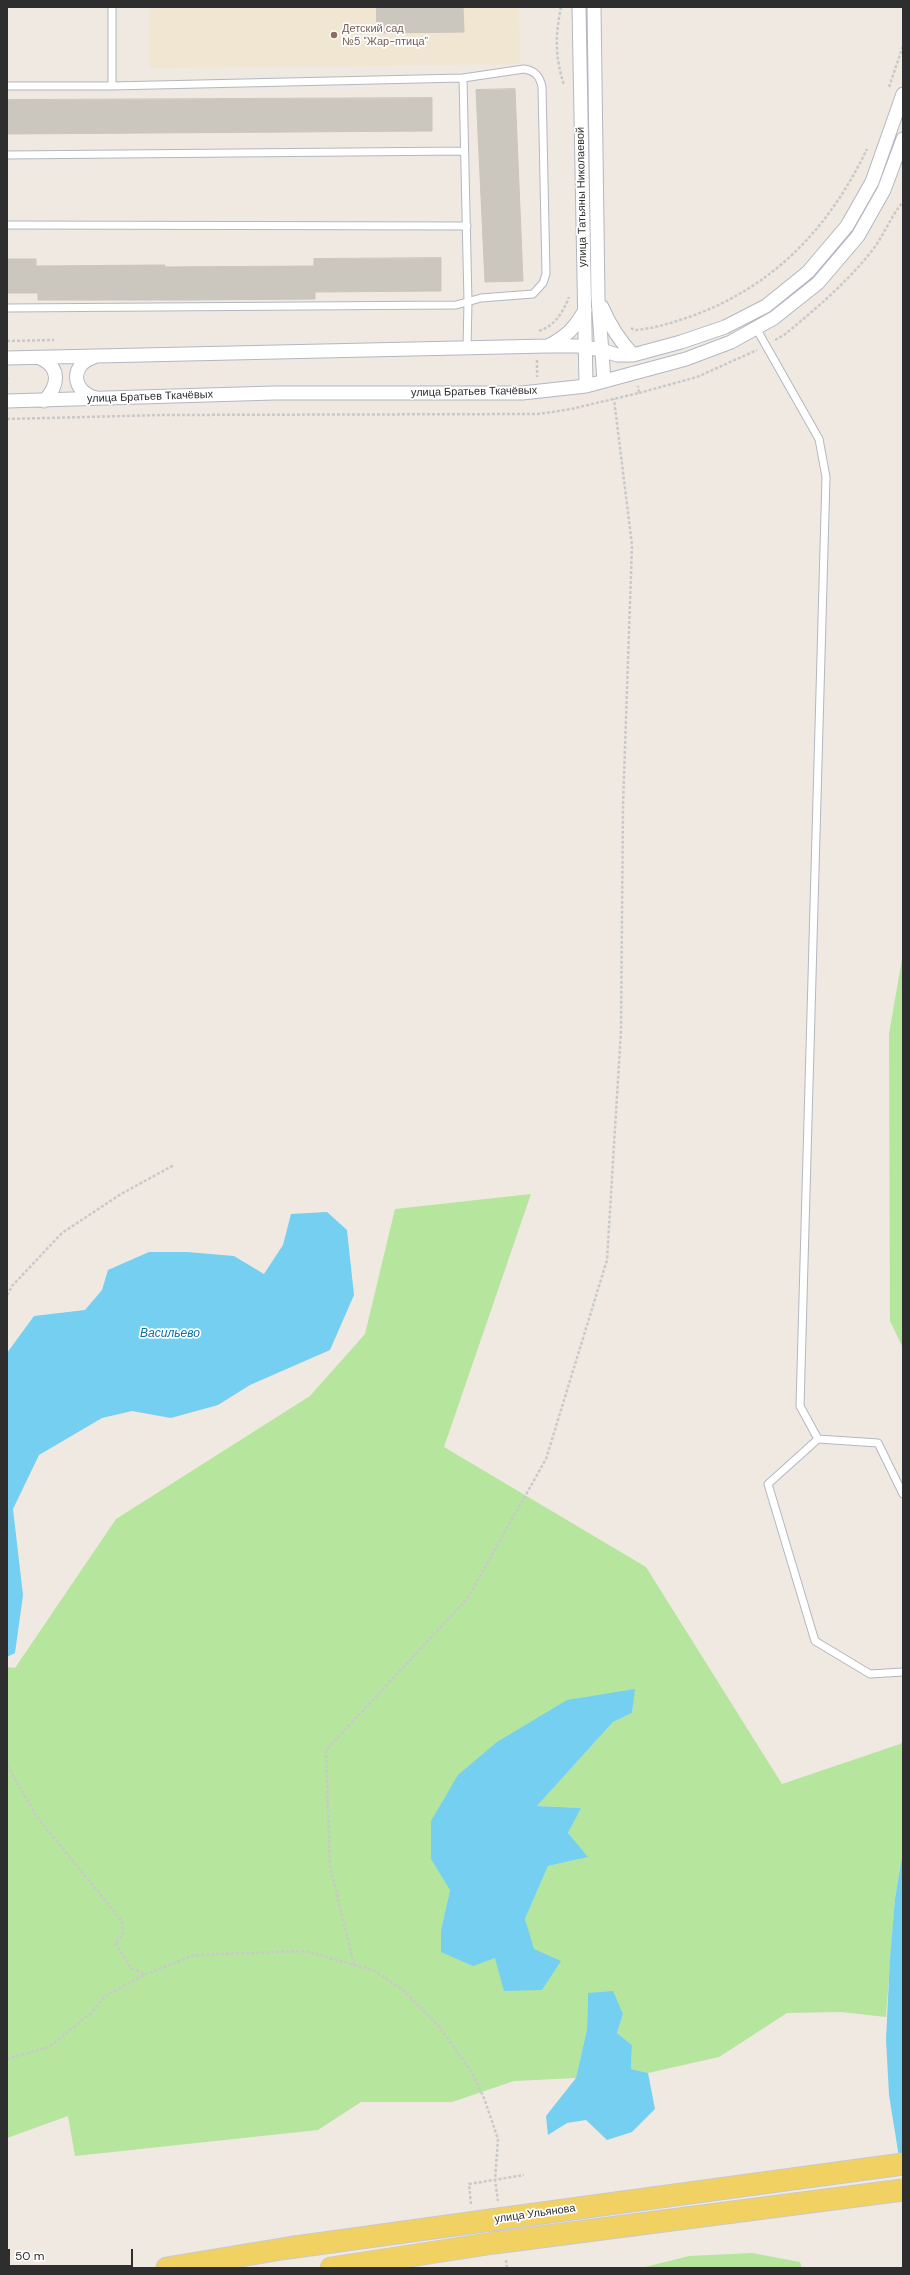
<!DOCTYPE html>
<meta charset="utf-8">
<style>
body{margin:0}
#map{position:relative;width:910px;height:2275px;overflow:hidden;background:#efe9e1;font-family:"DM Sans",sans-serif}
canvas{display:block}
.frame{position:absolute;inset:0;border:8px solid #2e2e2e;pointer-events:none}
.scale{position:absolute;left:8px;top:2249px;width:125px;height:18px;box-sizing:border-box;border:2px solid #2e2e2e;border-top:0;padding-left:5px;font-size:12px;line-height:14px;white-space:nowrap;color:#2e2e2e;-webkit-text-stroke:3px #fff;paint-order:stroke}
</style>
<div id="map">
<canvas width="910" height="2275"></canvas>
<div class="frame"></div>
<div class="scale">50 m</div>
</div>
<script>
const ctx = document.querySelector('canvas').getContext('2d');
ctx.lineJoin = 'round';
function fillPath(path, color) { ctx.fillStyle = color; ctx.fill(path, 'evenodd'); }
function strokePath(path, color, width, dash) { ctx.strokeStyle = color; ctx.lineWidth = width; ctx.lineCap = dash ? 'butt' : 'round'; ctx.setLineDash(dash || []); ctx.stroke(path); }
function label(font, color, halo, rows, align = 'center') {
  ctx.font = font + ' "DM Sans",sans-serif'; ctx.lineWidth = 3.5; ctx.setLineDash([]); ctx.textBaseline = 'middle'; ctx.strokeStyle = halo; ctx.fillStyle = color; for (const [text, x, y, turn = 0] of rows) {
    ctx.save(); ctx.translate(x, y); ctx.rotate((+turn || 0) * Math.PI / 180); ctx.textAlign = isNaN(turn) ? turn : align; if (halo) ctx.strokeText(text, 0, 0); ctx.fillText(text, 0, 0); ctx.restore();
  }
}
fillPath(new Path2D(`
 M149 7H519L520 64 150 68Z`), '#f0e6d1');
fillPath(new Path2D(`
 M903 953V1348L890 1321 889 1034Z
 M531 1194 444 1447 646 1567 782 1784 900 1744 903 1741V1850L895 1899 886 2017 841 2012 787 2013 719 2057 648 2073 631 2069 632 2045 617 2033 623 2014 588 1994 587 2029 576 2078 514 2081 452 2102H361L318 2130 75 2156 68 2116 7 2138V1667L15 1668 116 1519 310 1396 365 1334 395 1209ZM634 1689 632 1713 613 1722 537 1806 580 1808 568 1833 587 1857 548 1866 525 1919 533 1950 495 1958 441 1930 450 1890Z
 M752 2253 800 2262 802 2268H641L689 2256Z`), '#b6e59e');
fillPath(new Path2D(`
 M327 1212 347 1230 354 1295 330 1350 250 1385 218 1405 171 1418 132 1411 102 1418 39 1455 13 1509 23 1595 15 1653 7 1657V1353L34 1316 85 1310 102 1290 108 1270 149 1252H187L234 1256 264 1274 283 1245 291 1214Z
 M635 1689 632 1713 613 1722 537 1806 581 1808 568 1833 588 1857 548 1866 525 1919 534 1949 561 1961 542 1990 504 1991 495 1958 473 1966 441 1952V1930L450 1890 431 1859V1821L458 1775 497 1742 567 1700Z
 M903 1850V2182L889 2095 886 2039 890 1959 895 1899Z
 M613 1991 623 2014 617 2033 632 2045 631 2069 648 2073 655 2109 632 2132 607 2140 586 2120 567 2123 548 2135 546 2116 576 2078 587 2029 588 1993Z`), '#75cff0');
const building = new Path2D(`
 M377 7H463L464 32 377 33Z
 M515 89 523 281 485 282 476 90Z
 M432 98V131L7 134V100Z
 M441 258V291L315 292V299L187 300H38V293H7V259H36V266L165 265V267L314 266V259Z`);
fillPath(building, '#cbc7bf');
strokePath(building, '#cbc5ba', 1);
const lane = new Path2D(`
 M463 78 468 302 467 348
 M7 86H112V7
 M7 155 464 151
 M7 225 467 226
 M7 308 456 305 481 298 533 294 543 283 546 274 542 87C540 76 535 71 524 69L463 78 112 86
 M756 328 819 439 826 477 800 1406 818 1439
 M903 1494 878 1443 818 1439 768 1484 815 1641 870 1674 903 1672`);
const street = new Path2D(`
 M579 7 586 386
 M594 7 598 298 604 381
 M602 307C610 326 619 340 633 355
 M550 346H578L602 350 617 355H633L681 342 725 327 766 306 808 272 847 226 872 182 903 94
 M94 357C69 365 72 392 96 398
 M7 358 548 346C567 336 574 329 585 310
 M40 358C61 368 59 385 44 401
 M7 401 274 393H522L586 386 686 359 731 342 774 318 818 283 858 236 884 190 903 139`);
const primary = new Path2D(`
 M167 2268 288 2248 491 2220
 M331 2268 494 2243`);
strokePath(lane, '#b4b7c1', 9);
strokePath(street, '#b4b7c1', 15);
strokePath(primary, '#c9c9c9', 23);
strokePath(new Path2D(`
 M561 7C555 37 555 56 564 85
 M889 87 903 46
 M631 328 634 330C653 329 671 323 689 317 774 287 829 228 867 149
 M539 331C556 325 563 312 569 297
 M775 340 784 335C816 309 846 283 871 252 884 236 890 217 903 202
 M7 341 54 340
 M537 360V377
 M7 377V387
 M639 393 697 377 757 350
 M7 419 164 415 538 414 571 409 639 393 638 386
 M7 1295 12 1286 62 1233 121 1194 174 1165
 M7 1765 37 1817 122 1921 123 1935 115 1943 132 1969 146 1974
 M354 1965 330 1866 326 1750 467 1599 546 1459 607 1260 621 1030 623 805 632 545 614 399
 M7 2059 49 2047 91 2013 105 1996 146 1974 194 1955 305 1951 373 1970 403 1990 438 2025 471 2071 484 2098 498 2139 495 2180 498 2201
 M471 2204 469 2184 524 2175
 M506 2260 507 2268`), '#c9c9c9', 2.5, [3, 2]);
strokePath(lane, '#fff', 7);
strokePath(street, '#fff', 13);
strokePath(primary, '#f2d163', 21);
const primaryBridge = new Path2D(`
 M491 2220 903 2164
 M494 2243 903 2190`);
strokePath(primaryBridge, '#c9c9c9', 23, []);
strokePath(primaryBridge, '#f2d163', 21);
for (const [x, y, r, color] of [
 [334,35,4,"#8d6e63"]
]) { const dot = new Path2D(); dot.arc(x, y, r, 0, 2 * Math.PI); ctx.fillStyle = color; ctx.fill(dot); strokePath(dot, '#fff', 1.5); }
label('11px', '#785e54', '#fff', [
 ["Детский сад",342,29],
 ["№5 \"Жар-птица\"",342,42]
], 'left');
label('11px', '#2e2e2e', '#fff', [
 ["улица Татьяны Николаевой",582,197,-91],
 ["улица Братьев Ткачёвых",474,392,-1],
 ["улица Братьев Ткачёвых",150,397,-2],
 ["улица Ульянова",535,2214,-8]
]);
label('italic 12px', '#0d6fa3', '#fff', [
 ["Васильево",170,1334]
]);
</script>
